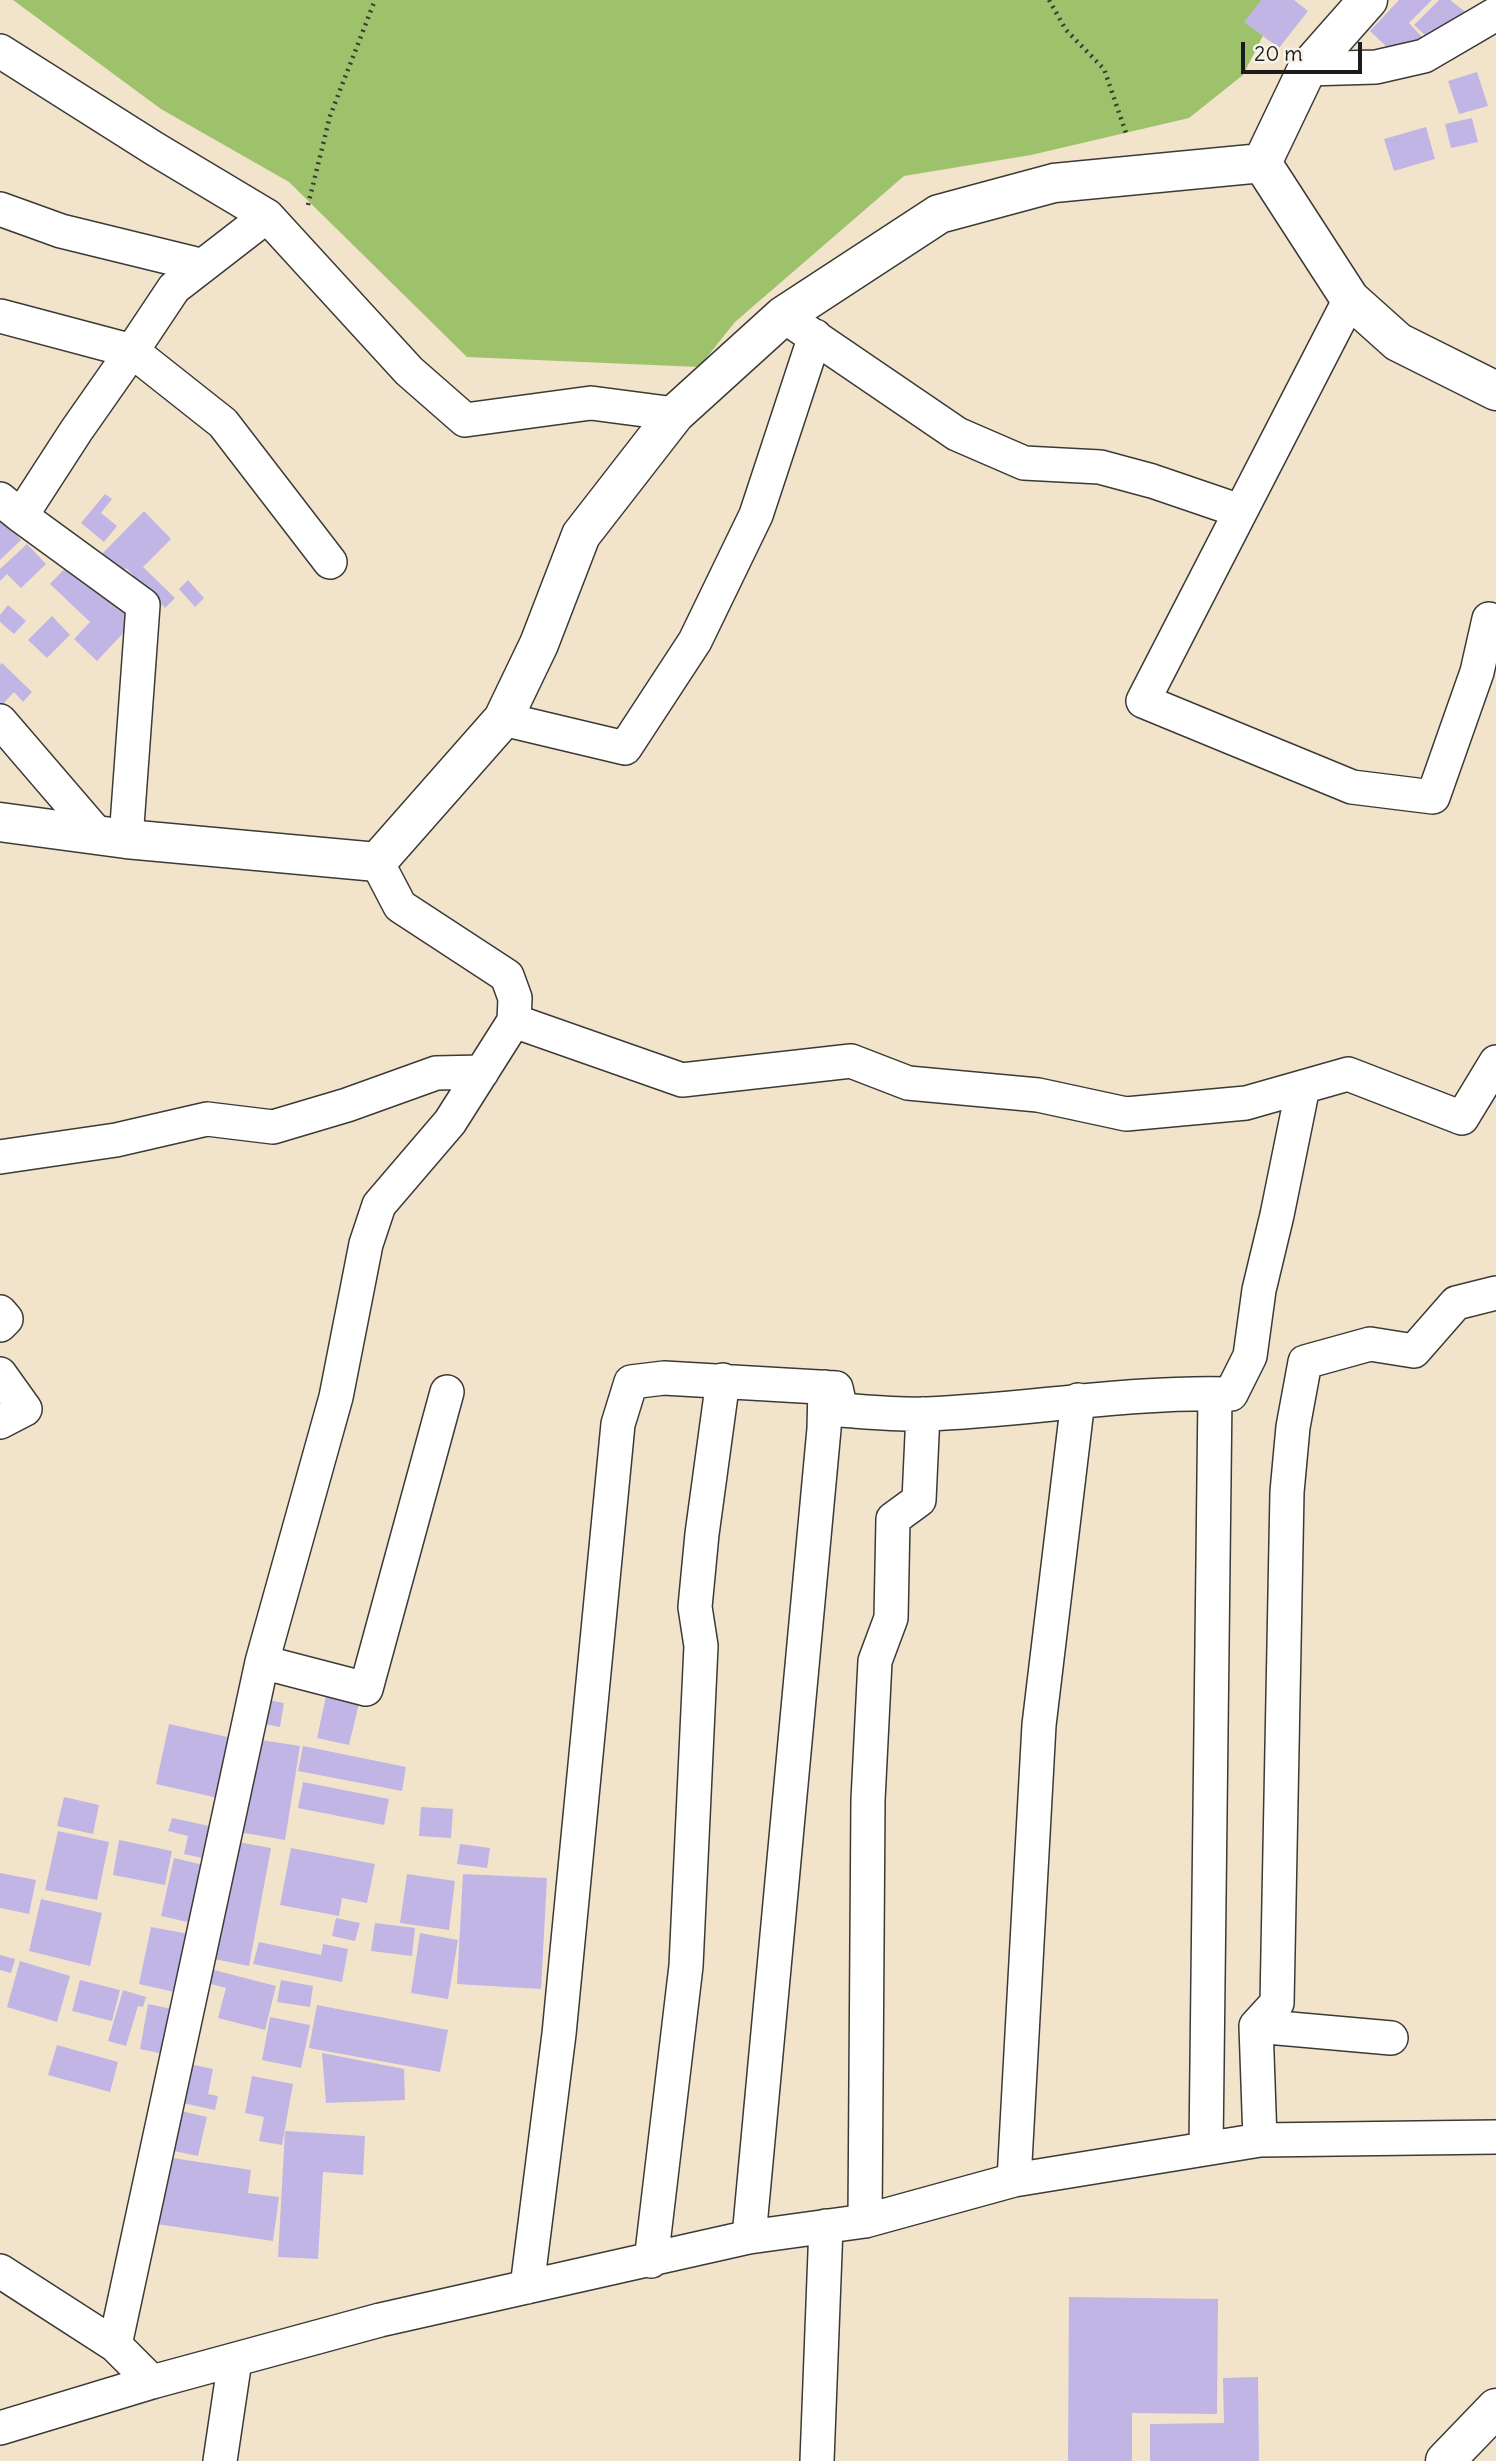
<!DOCTYPE html>
<style>
body{margin:0}
#map{position:relative;width:1496px;height:2461px;overflow:hidden;background:#f2e4ca;font-family:Delius,sans-serif}
canvas{display:block}
.scale{position:absolute;left:1241px;top:42px;width:121px;height:32px;box-sizing:border-box;border:4px solid #1c1c1c;border-top:0;padding-left:9px;font-size:21px;line-height:24px;white-space:nowrap;color:#1c1c1c;-webkit-text-stroke:5px #f7f3e8;paint-order:stroke}
</style>
<div id="map">
<canvas width="1496" height="2461"></canvas>
<div class="scale">20 m</div>
</div>
<script>
const ctx = document.querySelector('canvas').getContext('2d');
ctx.lineJoin = 'round';
function fillPath(path, color) { ctx.fillStyle = color; ctx.fill(path, 'evenodd'); }
function strokePath(path, color, width, dash) { ctx.strokeStyle = color; ctx.lineWidth = width; ctx.lineCap = dash ? 'butt' : 'round'; ctx.setLineDash(dash || []); ctx.stroke(path); }
fillPath(new Path2D(`
 M13 0H1271L1269 24 1243 75 1189 118 1031 155 904 176 735 322 699 367 467 357 289 182 161 109Z`), '#9ec16b');
fillPath(new Path2D(`
 M1261 0H1294L1308 11 1279 48 1244 22Z
 M1399 0H1432L1409 23 1423 38 1389 49 1370 31Z
 M1439 0H1450L1472 17 1427 37 1414 25Z
 M1477 72 1488 106 1459 114 1448 81Z
 M1472 118 1478 142 1451 148 1445 124Z
 M1426 127 1435 159 1394 171 1384 139Z
 M105 494 112 499 101 513 117 526 104 542 81 523Z
 M144 511 171 539 143 567 175 598 165 608 126 568 119 575 100 556Z
 M2 519 21 540 0 560V521Z
 M27 544 46 564 21 588 7 574 0 581V569Z
 M70 563 113 604 121 595 141 614 97 661 74 639 90 622 50 584Z
 M188 580 204 598 195 607 179 589Z
 M8 605 26 621 14 634 0 622V615Z
 M52 616 70 635 47 658 28 640Z
 M2 663 32 692 23 702 14 692 0 707V665Z
 M328 1687 361 1695 349 1745 317 1738Z
 M268 1700 284 1703 280 1727 264 1724Z
 M169 1724 232 1738 218 1798 156 1784Z
 M248 1738 300 1746 285 1840 233 1831Z
 M303 1746 406 1767 402 1791 298 1771Z
 M303 1782 389 1799 384 1825 298 1808Z
 M64 1797 99 1805 93 1834 57 1826Z
 M421 1807 453 1809 451 1838 419 1836Z
 M172 1818 214 1827 207 1859 184 1854 188 1836 168 1831Z
 M58 1831 109 1842 97 1900 45 1890Z
 M119 1840 172 1851 165 1885 113 1875Z
 M226 1840 271 1848 249 1966 204 1957Z
 M460 1844 490 1848 487 1868 457 1864Z
 M291 1848 375 1864 367 1903 342 1898 339 1916 280 1905Z
 M174 1858 208 1866 196 1924 161 1916Z
 M0 1873 36 1880 29 1914 0 1908Z
 M407 1874 455 1881 449 1930 400 1923Z
 M463 1874 547 1878 541 1989 457 1984Z
 M41 1899 102 1913 90 1966 29 1951Z
 M336 1918 360 1923 355 1941 332 1936Z
 M375 1923 415 1928 412 1956 371 1951Z
 M151 1927 200 1936 188 1995 139 1984Z
 M420 1933 458 1940 448 1999 411 1993Z
 M259 1942 321 1955 323 1944 348 1949 342 1982 253 1964Z
 M0 1955 15 1959 11 1973 0 1970Z
 M20 1961 70 1976 57 2022 7 2007Z
 M210 1969 276 1986 265 2030 218 2018 226 1988 207 1983Z
 M80 1980 120 1990 112 2021 72 2011Z
 M281 1980 313 1986 310 2007 277 2002Z
 M123 1990 146 1997 143 2007 138 2006 126 2046 108 2041Z
 M148 2004 177 2010 168 2055 140 2049Z
 M317 2005 448 2030 440 2072 309 2048Z
 M270 2017 310 2025 301 2068 262 2060Z
 M57 2045 118 2062 110 2092 48 2075Z
 M322 2053 404 2069 405 2100 326 2103Z
 M185 2063 213 2069 208 2094 218 2096 215 2110 178 2102Z
 M252 2076 293 2084 282 2145 259 2141 264 2117 245 2113Z
 M173 2109 207 2117 198 2156 164 2149Z
 M285 2131 365 2136 363 2175 323 2172 318 2259 278 2257Z
 M166 2157 251 2170 248 2193 279 2197 273 2241 156 2224Z
 M1069 2297 1218 2299 1217 2414 1132 2413V2461H1068Z
 M1258 2377 1259 2461H1150V2424L1224 2423 1223 2378Z`), '#c1b5e6');
const street = new Path2D(`
 M0 51 155 149 267 216 409 371 465 420 591 403 675 414
 M1307 69 1376 67 1424 56 1496 14
 M0 209 61 231 200 265
 M1350 299 1143 701 1352 787 1433 797 1477 672 1489 619 1496 624
 M0 316 132 351 174 288 267 216
 M797 325 957 434 1024 463 1100 467 1152 481 1240 511
 M0 499 21 516 76 431 132 351 223 423 330 562
 M21 516 143 605 126 839
 M503 719 625 748 695 641 756 515 815 336
 M0 721 98 835
 M514 1021 682 1080 851 1061 908 1083 1038 1095 1126 1114 1246 1103 1348 1074 1462 1118 1496 1062
 M0 1157 116 1140 207 1119 273 1127 347 1105 436 1073 482 1072
 M0 1312 6 1319 0 1325
 M0 1374 25 1409 0 1422
 M262 1662 366 1689 447 1392
 M1256 2026 1391 2038
 M1260 2140 1256 2026 1277 2003 1287 1492 1293 1427 1305 1362 1370 1344 1414 1351 1456 1303 1496 1293
 M1206 2148 1215 1394
 M1014 2180 1039 1725 1078 1400
 M865 2221 868 1800 875 1661 891 1618 893 1519 919 1500 923 1414
 M749 2237 824 1429 825 1387
 M651 2261 686 1966 701 1646 695 1607 702 1534 723 1380
 M0 2271 115 2345 152 2382
 M527 2287 559 2034 618 1424 631 1382 664 1378 836 1388 841 1410C869 1412 898 1415 927 1414 1028 1410 1129 1391 1231 1394L1250 1356 1259 1290 1277 1215 1303 1087
 M115 2345 262 1662 336 1397 366 1244 379 1205 450 1122 514 1021 515 998 507 976 400 906 377 862
 M0 2428 152 2382 380 2320 749 2237 865 2221 1014 2180 1260 2140 1496 2137
 M220 2461 235 2360
 M817 2461 826 2226`);
const secondary = new Path2D(`
 M1262 163 1350 299 1398 342 1496 391
 M1262 163 1307 69 1368 0
 M0 822 126 839 377 862 503 719 539 644 581 535 675 414 783 316 939 214 1054 183 1262 163
 M1445 2461 1496 2408`);
strokePath(street, '#3c3a36', 36);
strokePath(secondary, '#3c3a36', 41);
strokePath(new Path2D(`
 M1049 0 1066 30 1104 69 1127 136
 M308 205 330 116 375 0`), '#3c3a36', 4.5, [2, 5]);
strokePath(street, '#fff', 33);
strokePath(secondary, '#fff', 38);
</script>
